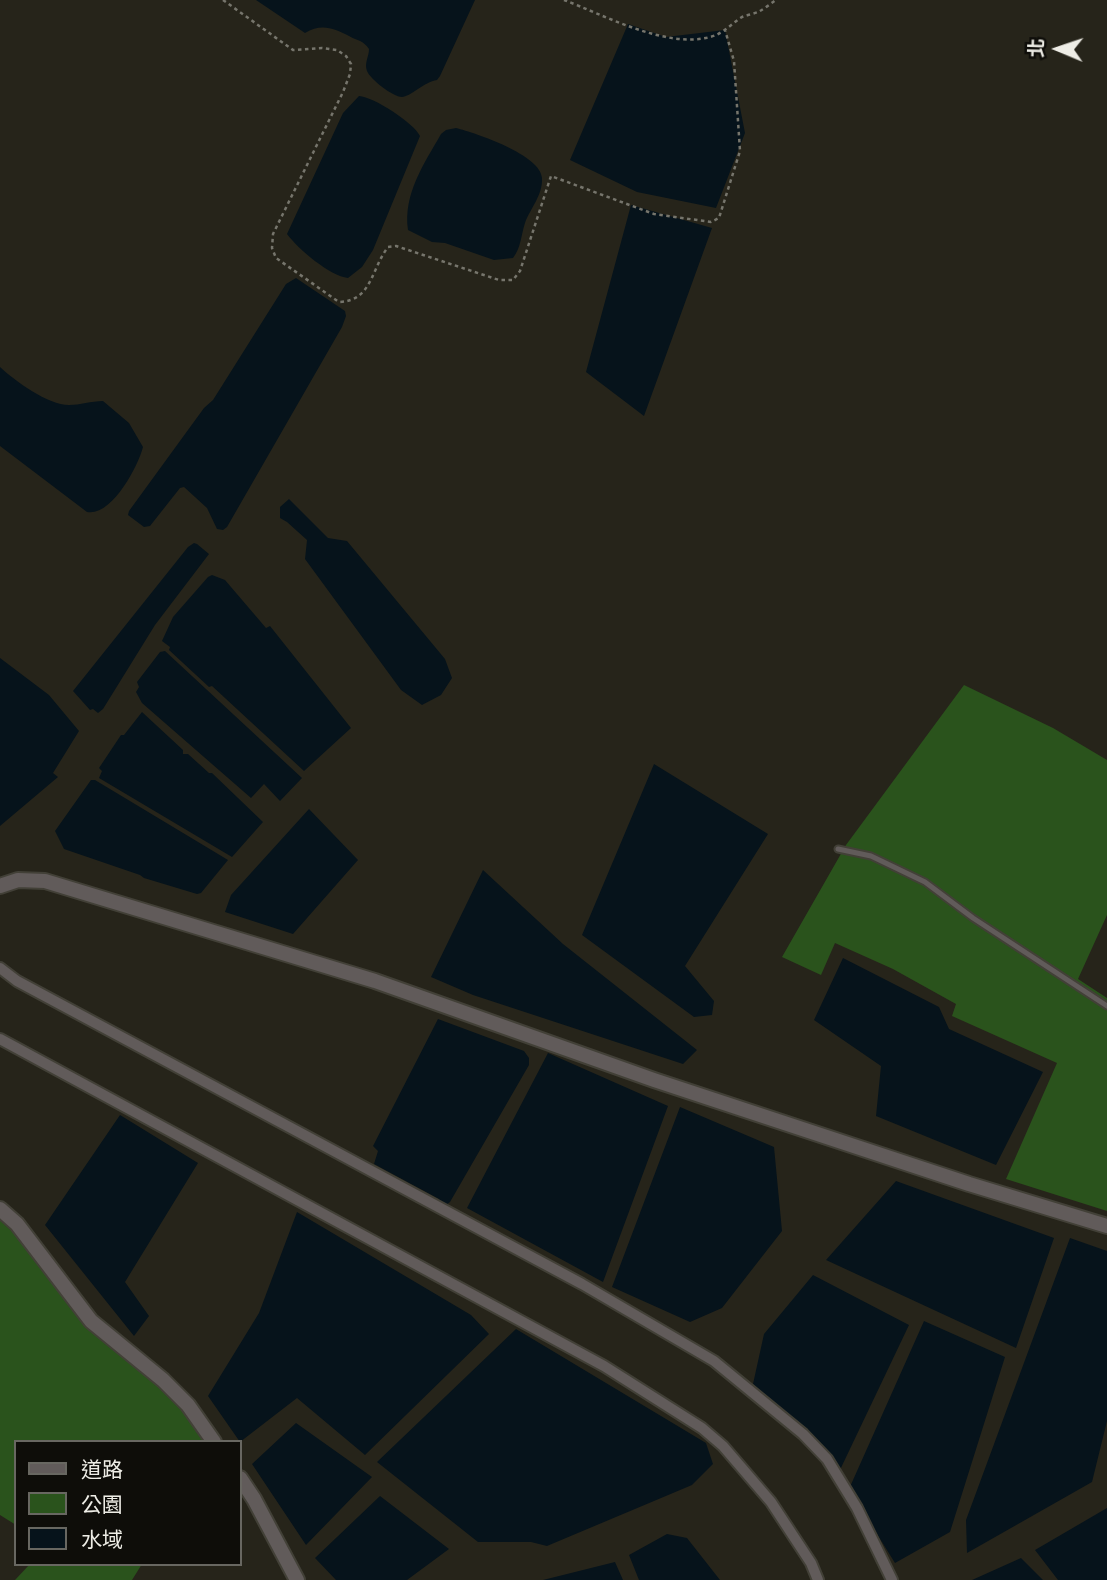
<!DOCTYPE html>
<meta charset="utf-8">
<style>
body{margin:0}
#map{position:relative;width:1107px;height:1580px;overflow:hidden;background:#26241a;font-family:Jost,"Noto Sans TC",sans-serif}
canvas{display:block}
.legend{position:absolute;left:14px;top:1440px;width:228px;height:126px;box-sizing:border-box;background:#0e0d09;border:2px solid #686761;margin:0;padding:9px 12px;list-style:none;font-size:21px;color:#eeede6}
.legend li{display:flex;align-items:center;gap:14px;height:35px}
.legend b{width:35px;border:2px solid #686761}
.north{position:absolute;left:1023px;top:14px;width:70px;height:70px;-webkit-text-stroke:5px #0e0d09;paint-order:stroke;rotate:272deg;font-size:19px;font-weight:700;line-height:28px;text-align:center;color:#eeede6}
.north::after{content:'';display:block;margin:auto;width:24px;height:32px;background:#eeede6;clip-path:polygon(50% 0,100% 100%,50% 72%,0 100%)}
</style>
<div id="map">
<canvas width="1107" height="1580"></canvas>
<ul class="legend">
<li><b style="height:9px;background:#615b5a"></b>道路</li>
<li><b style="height:19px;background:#2a531c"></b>公園</li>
<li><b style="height:19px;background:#06131b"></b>水域</li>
</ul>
<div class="north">北</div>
</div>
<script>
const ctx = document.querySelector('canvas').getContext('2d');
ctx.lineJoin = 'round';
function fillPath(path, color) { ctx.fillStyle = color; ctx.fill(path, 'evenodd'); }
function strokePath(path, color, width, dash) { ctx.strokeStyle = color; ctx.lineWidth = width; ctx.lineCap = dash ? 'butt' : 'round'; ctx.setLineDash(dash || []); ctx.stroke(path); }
fillPath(new Path2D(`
 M964 685 1053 728 1107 760V915L1078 979 1107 998V1211L1006 1179 1057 1063 952 1016 956 1004 893 969 835 943 821 975 782 957 846 845Z
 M0 1220 18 1237 77 1315 127 1356 193 1419 208 1442H16V1525L0 1515Z
 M30 1564H142L132 1580H15Z`), '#2a531c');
fillPath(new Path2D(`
 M256 0H475L440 76 437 80C424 82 410 97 402 97 393 97 370 79 367 71 364 63 369 57 369 49 363 40 358 41 349 36 334 28 321 23 305 33Z
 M628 24 666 37 725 30 745 133 716 208 637 192 570 160Z
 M359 96C374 97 414 123 420 136L373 250 362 267 348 278C330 276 298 249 287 234L343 113Z
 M456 128C476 133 541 155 542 178 543 195 530 209 525 223 521 235 521 248 513 258L494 260 445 243 432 242 408 230C403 194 424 164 441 134L446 130Z
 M631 205 712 228 644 416 586 372Z
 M296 278 345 311 346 316 342 327 227 527 223 530 217 529 207 508 184 487 180 488 150 526 144 527 128 515 129 511 204 408 213 400 286 284Z
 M0 367C15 381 48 405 69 405 80 405 91 401 103 401L129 423 143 447C138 467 111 517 87 512L0 446Z
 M289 499 328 538 347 541 445 659 452 678 441 695 422 705 401 690 305 559 307 540 287 522 280 518V507Z
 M194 543 197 544 209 554 155 625 103 709 98 713 93 709 90 710 73 691 188 547Z
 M212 575 225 580 266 628 270 626 351 728 304 771 212 686 209 687 169 650 170 647 162 641 173 617 208 577Z
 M165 651 302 778 280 801 264 784 251 798 142 703 136 692 139 687 137 682 160 652Z
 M0 658 49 695 79 731 53 773 58 777 0 826Z
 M142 712 183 750V754H188L209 773H212L263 822 232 857 99 778 102 771 99 768 121 735H124Z
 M654 764 768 834 685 966 714 1001 712 1015 694 1017 582 935Z
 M91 780H95L228 860 201 893 197 894 144 878 140 875 64 849 55 831Z
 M309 809 358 860 293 934 225 912 231 895Z
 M483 870 563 944 697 1050 683 1064 473 995 431 977Z
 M843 958 939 1007 949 1029 1043 1072 996 1165 876 1116 881 1066 814 1020Z
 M438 1019 524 1051 529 1058V1065L450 1202 442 1208 439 1199 374 1164 378 1151 373 1146Z
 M548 1053 668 1106 603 1282 467 1208Z
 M680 1107 774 1147 782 1231 722 1308 690 1322 612 1287Z
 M120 1115 198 1163 125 1282 149 1316 134 1336 45 1225Z
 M896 1181 1054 1238 1016 1348 826 1260Z
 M297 1212 471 1315 489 1334 365 1455 297 1398 240 1442 208 1396 259 1313Z
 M1070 1238 1107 1251V1421L1092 1482 967 1553 966 1520Z
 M813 1275 909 1325 839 1472 811 1436 753 1384 764 1334Z
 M924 1321 1005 1357 950 1532 895 1563 849 1489Z
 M516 1329 706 1443 713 1464 692 1485 547 1546 531 1542H478L377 1462Z
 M296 1423 372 1477 306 1545 252 1464Z
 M380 1496 449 1549 407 1580H336L315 1558Z
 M1107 1508V1580H1058L1035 1550Z
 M667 1534 687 1538 720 1580H639L629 1555Z
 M1021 1558 1043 1580H972Z
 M615 1562 623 1580H543Z`), '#06131b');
const service = new Path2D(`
 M838 849 871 856 925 882 973 918 1107 1006`);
const minor = new Path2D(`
 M0 968 17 981 582 1284 714 1361 803 1434 827 1459 857 1508 892 1580
 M0 1039 604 1366 702 1428 723 1446 771 1502 811 1563 818 1580`);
const tertiary = new Path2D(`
 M0 886 18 880 45 881 375 981 654 1080 969 1184 1107 1226
 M0 1209 17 1224 91 1321 163 1380 188 1405 214 1442
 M240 1478 254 1499 297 1580`);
strokePath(service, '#424037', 9);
strokePath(minor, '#424037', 14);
strokePath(tertiary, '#424037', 18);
strokePath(new Path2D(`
 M223 0 293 50 322 48 337 50 346 56 351 64 350 74 343 92 273 234 272 248 276 258 339 302C372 301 371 269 388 247L396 246 499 280H513L520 271 551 176 654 214 711 222 719 218 740 151 734 61 725 30
 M564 0C604 15 666 49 710 37 723 34 731 24 742 17 747 15 753 14 758 12 764 9 770 4 776 0`), '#76756c', 2.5, [3.5, 3.5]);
strokePath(service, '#615b5a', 5);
strokePath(minor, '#615b5a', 10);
strokePath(tertiary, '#615b5a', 14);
</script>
